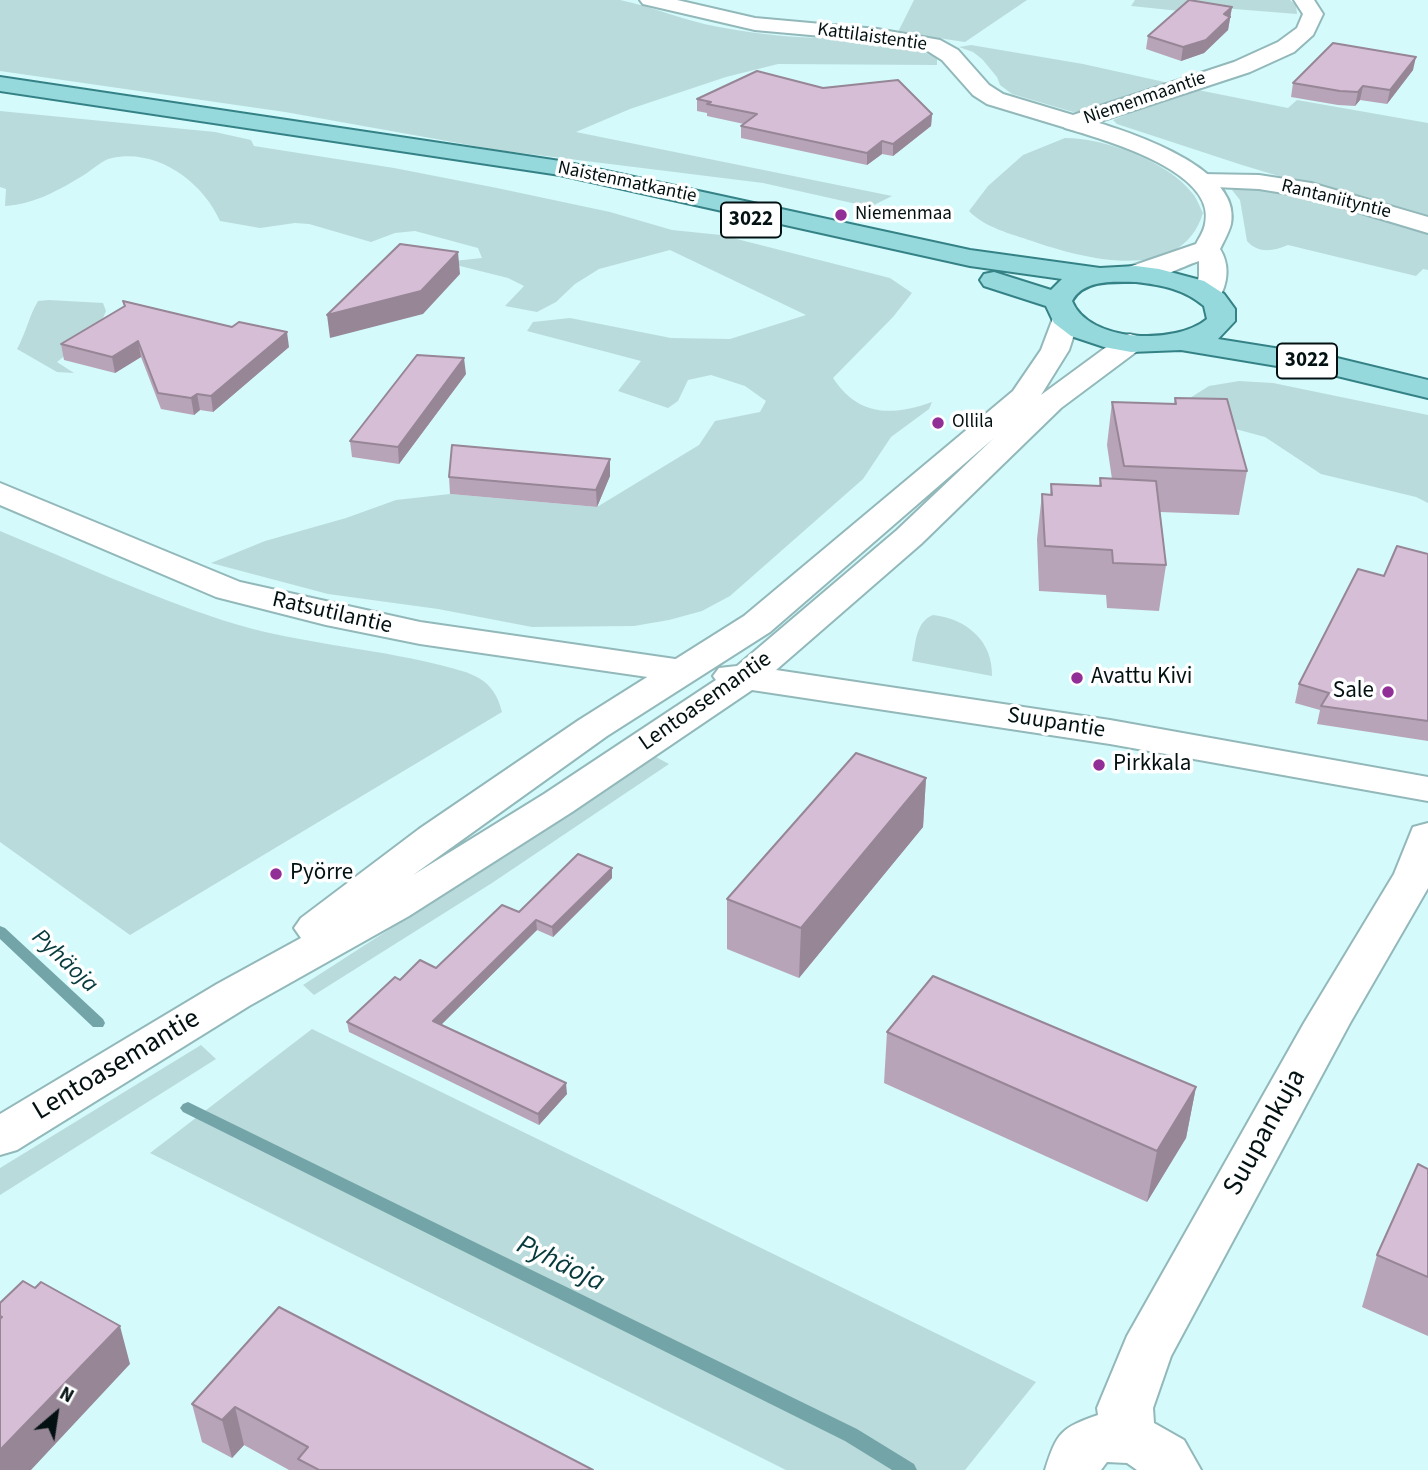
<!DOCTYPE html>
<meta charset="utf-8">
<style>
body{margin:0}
#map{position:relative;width:1428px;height:1470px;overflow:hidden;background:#d4fafc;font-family:"Source Sans 3",sans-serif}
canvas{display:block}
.north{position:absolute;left:21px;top:1379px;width:70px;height:70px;-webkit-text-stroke:5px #fff;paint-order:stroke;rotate:29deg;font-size:19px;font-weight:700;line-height:28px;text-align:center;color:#041112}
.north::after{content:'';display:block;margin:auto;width:24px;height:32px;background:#041112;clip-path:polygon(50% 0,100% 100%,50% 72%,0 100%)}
</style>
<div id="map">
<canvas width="1428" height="1470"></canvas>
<div class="north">N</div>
</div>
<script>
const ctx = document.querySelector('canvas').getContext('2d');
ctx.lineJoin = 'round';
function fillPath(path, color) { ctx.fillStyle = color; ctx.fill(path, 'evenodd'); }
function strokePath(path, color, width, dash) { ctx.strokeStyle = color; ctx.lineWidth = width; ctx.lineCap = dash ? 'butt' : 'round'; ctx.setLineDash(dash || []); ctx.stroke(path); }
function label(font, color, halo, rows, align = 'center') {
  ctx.font = font + ' "Source Sans 3",sans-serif'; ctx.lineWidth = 7; ctx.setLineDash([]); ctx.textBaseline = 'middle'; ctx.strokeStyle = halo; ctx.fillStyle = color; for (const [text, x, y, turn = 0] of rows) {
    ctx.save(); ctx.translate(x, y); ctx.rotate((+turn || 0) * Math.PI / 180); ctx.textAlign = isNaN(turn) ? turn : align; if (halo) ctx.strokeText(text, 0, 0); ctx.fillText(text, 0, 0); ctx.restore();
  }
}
fillPath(new Path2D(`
 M0 0H620C654 7 685 21 719 27 740 31 762 34 783 36 837 41 887 33 937 58V65L778 64 726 77 630 109 576 132 892 196 870 207 763 183 497 150 285 112 0 71Z
 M914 0H1027L965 42 898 32Z
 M1135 0H1290L1296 5 1297 14 1196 6 1180 11 1131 6Z
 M971 45 1083 64 1169 83 1090 111 1073 112 1012 94 1000 85 997 77 982 59 973 52 959 47Z
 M1193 89 1288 108 1297 100 1428 123V221L1242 165 1117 124 1113 120Z
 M0 111 215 132 251 140 254 146 394 168 497 188 610 212 672 230 721 235 890 278 912 293 893 317 833 378C859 417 892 416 932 402L929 409 891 437 863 479 730 596 702 611 669 620 634 626 532 627 438 609 328 594 211 563 265 541 346 518 396 500 450 494 597 507 699 445 715 421 760 412 766 401 745 386 711 375 688 380 678 401 668 408 618 391 641 361 527 331 533 322 570 318 671 338 730 339 806 315 670 250 599 269 575 284 556 302 537 312 505 306 524 286 508 278 444 262 482 258 478 248 415 231 395 233 371 242 309 224 295 223 260 228 220 221C203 182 157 148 112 158 102 160 92 170 84 175 59 190 35 204 5 206L6 189 0 187Z
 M1065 138C1104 138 1168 161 1193 194 1197 199 1200 207 1203 213 1181 285 1084 259 1032 241 1011 234 984 227 969 211L988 186 1023 155Z
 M1258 189 1296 193 1428 232V270L1423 269 1416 276 1288 245C1274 251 1258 254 1247 241L1240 200 1232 190Z
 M49 300 103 303 106 311 99 328 57 362 74 373 57 372 17 349C26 333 29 316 38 301Z
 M1239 381 1273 383 1428 415V503L1416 497 1321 474 1265 437 1169 411 1209 386Z
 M0 531C73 561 146 595 222 620 292 643 368 647 440 665 472 673 494 678 502 712L130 935 0 842Z
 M933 615C967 619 993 641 992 676L912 661C916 644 915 622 933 615Z
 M656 757 669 764 492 883 314 995 303 985Z
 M312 1029 1036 1382 965 1470H786L150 1153Z
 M201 1045 216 1059 0 1195V1168Z`), '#badbdc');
fillPath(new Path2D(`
 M0 926 5 928 103 1019 105 1023 103 1027H93L0 939Z
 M188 1102 857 1429 914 1464 917 1470H892L845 1441 183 1112 180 1108 183 1104Z`), '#73a5a8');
const street = new Path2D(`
 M640 0H677L755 18 877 29 940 40 958 50 989 85 1003 94 1073 115 1234 62 1278 42 1297 28 1303 14 1294 0H1314L1323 14 1313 35 1294 52 1250 72 1073 130 987 104 973 95 942 60 926 50 877 41 755 30 643 4Z
 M1201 174 1259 175 1311 183 1428 217V233L1308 197 1259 189 1192 186 1189 181 1192 176Z
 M0 483 240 582 420 622 682 660 695 663 700 671 695 679 682 682 420 644 326 625 216 597 0 505Z
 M1428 823V888L1350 1023 1171 1356 1153 1408 1154 1423 1184 1440 1201 1470H1137L1127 1463 1107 1462 1101 1470H1045C1057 1432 1061 1428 1098 1415L1097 1408 1127 1336 1304 1023 1394 874 1413 827Z`);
const secondary = new Path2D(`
 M1073 116C1115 126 1243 165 1231 224 1229 232 1224 241 1220 249 1230 265 1228 284 1218 300L1208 302 1198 300 1194 294 1199 276V261C1178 268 1149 285 1126 280L1122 274 1126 268 1196 244C1199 238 1204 231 1205 224 1218 171 1102 139 1065 128L1061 123 1065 118Z
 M1065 311 1075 313 1079 319 1069 350 1041 395 1120 337 1130 334 1140 337 1144 343 1140 349 1061 408 921 544 776 670 1110 720 1428 777V801L1110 744 752 690 572 812 409 916 249 1006 17 1150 0 1155V1114L217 984 301 938 294 928 301 918 419 829 579 720 744 616 1013 391 1041 350 1055 313ZM994 438 897 530 737 666 719 668 713 676 716 680 544 794 413 875 607 736 770 632Z`);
const primary = new Path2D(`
 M0 77 560 161 970 250 1100 268 1136 266 1159 269 1204 281 1224 294 1235 309V321L1218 339 1337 358 1428 380V398L1337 376 1181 350 1131 352 1104 347 1071 336 1054 323 1046 306 984 286 980 280 984 274 994 272 1051 290 1062 279 970 266 560 175 0 91ZM1136 282C1162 285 1184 289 1204 306L1207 319C1176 345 1089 343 1072 301 1084 279 1114 282 1136 282Z`);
strokePath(street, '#93b8ba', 4);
strokePath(secondary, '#93b8ba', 4);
strokePath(primary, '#358286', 4);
fillPath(street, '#fff');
fillPath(secondary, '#fff');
fillPath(primary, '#96d9dc');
fillPath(new Path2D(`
 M1232 7 1228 30 1204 53 1181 61 1146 49 1148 36Z
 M1413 70 1387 104 1360 100 1355 106 1338 105 1291 97 1293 83Z
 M823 88 932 114 931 126 893 156 882 154 867 165 741 138V126L744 124 707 116V113L697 111V99Z
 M123 301 289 347 213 412 200 410 194 415 161 409 141 357 115 373 64 360 61 344 124 306Z
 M466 374 399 464 352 457 350 441Z
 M1175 398 1247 471 1239 515 1160 512 1166 565 1159 611 1107 608 1106 595 1039 591 1037 539 1042 494 1050 495 1051 484 1099 486 1100 478 1112 479 1107 445 1112 402 1174 404Z
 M610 459V476L597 507 450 494 449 477Z
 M1428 554V741L1317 724 1320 710 1295 703 1299 684 1384 576Z
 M926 778 923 827 799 978 727 949V899Z
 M612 878 553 937 537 930 441 1024 567 1094 539 1125 349 1032 347 1022 400 980 436 968Z
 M887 1032 1196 1087 1186 1138 1147 1202 884 1083Z
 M1428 1169V1336L1362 1307 1377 1255Z
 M279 1307 593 1470H289L244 1445 232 1458 202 1442 192 1404Z`), '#b8a4b8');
fillPath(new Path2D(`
 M1232 7 1228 30 1204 53 1181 61 1183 47Z
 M1416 57 1413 70 1387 104 1390 90Z
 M1363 86 1360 100 1355 106 1358 92Z
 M932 114 931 126 893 156V144Z
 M882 141V154L867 165V153Z
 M458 252 460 274 423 314 330 338 327 315Z
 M287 332 289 347 213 412 211 396Z
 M138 341 141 357 115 373 112 357Z
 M464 358 466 374 399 464 398 447Z
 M197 394 200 410 194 415 191 398Z
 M610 459V476L597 507 596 490Z
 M926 778 923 827 799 978 801 928Z
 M612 868V878L553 937 552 927Z
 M536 920 537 930 435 1031 433 1021Z
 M566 1083 567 1094 539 1125 538 1114Z
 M1196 1087 1186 1138 1147 1202 1157 1151Z
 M120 1326 130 1364 31 1470H0V1450Z
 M235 1407 244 1445 232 1458 222 1420Z`), '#968696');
const building = new Path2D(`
 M1189 0 1232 7 1224 14 1230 17 1206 40 1183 47 1148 36Z
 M1333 43 1416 57 1390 90 1363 86 1358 92 1340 91 1293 83Z
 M757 71 823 88 898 80 932 114 893 144 882 141 867 153 741 126 757 114 707 104 711 102 697 99Z
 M400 244 458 252 421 291 327 315Z
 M123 301 232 327 239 322 287 332 211 396 197 394 191 398 158 393 138 341 112 357 61 344 125 306Z
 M417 355 464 358 398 447 350 441Z
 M1175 398 1227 399 1247 471 1124 466 1112 402 1176 404Z
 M452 445 610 459 596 490 449 477Z
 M1100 478 1156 481 1166 565 1113 563 1112 550 1045 546 1042 494 1052 495 1051 484 1101 486Z
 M1397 546 1428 554V721L1321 706 1329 693 1299 684 1358 569 1384 576Z
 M856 753 926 778 801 928 727 899Z
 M578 854 612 868 552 927 536 920 433 1021 566 1083 538 1114 347 1022 395 977 400 980 420 960 436 968 502 905 519 912Z
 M933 976 1196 1087 1157 1151 887 1032Z
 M1418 1164 1428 1169V1277L1377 1255Z
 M23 1281 35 1288 41 1282 120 1326 0 1450V1319L2 1317 0 1316V1303Z
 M279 1307 593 1470H319L298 1459 308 1447 235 1407 222 1420 192 1404Z`);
fillPath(building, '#d6bfd6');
strokePath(building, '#968696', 2);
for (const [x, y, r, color] of [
 [841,215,7,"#922f96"],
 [938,423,7,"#922f96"],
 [1077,678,7,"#922f96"],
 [1388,692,7,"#922f96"],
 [1099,765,7,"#922f96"],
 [276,874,7,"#922f96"]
]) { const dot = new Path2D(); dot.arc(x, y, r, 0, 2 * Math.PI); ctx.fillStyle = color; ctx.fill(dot); strokePath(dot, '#fff', 2.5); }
label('19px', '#041112', '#fff', [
 ["Kattilaistentie",872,38,8],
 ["Niemenmaantie",1145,99,-19],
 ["Naistenmatkantie",627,183,12],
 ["Rantaniityntie",1336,200,14]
]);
label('19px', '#041112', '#fff', [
 ["Niemenmaa",855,215],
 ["Ollila",952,423]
], 'left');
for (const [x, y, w] of [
 [751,220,60],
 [1307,361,60]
]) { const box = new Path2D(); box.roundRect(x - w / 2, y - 17.5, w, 35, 5); ctx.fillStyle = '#fff'; ctx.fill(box); strokePath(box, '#041112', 2); }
label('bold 21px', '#041112', null, [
 ["3022",751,220],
 ["3022",1307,361]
]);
label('23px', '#041112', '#fff', [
 ["Ratsutilantie",332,614,13],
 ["Lentoasemantie",706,702,-35],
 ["Suupantie",1056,724,9]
]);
label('23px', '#041112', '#fff', [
 ["Avattu Kivi",1091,678],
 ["Sale",1374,692,"right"],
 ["Pirkkala",1113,765],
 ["Pyörre",290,874]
], 'left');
label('italic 24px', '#073a3c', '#fff', [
 ["Pyhäoja",64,962,43]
]);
label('28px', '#041112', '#fff', [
 ["Lentoasemantie",117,1066,-31],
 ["Suupankuja",1266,1133,-61]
]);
label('italic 28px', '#073a3c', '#fff', [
 ["Pyhäoja",560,1265,26]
]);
</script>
